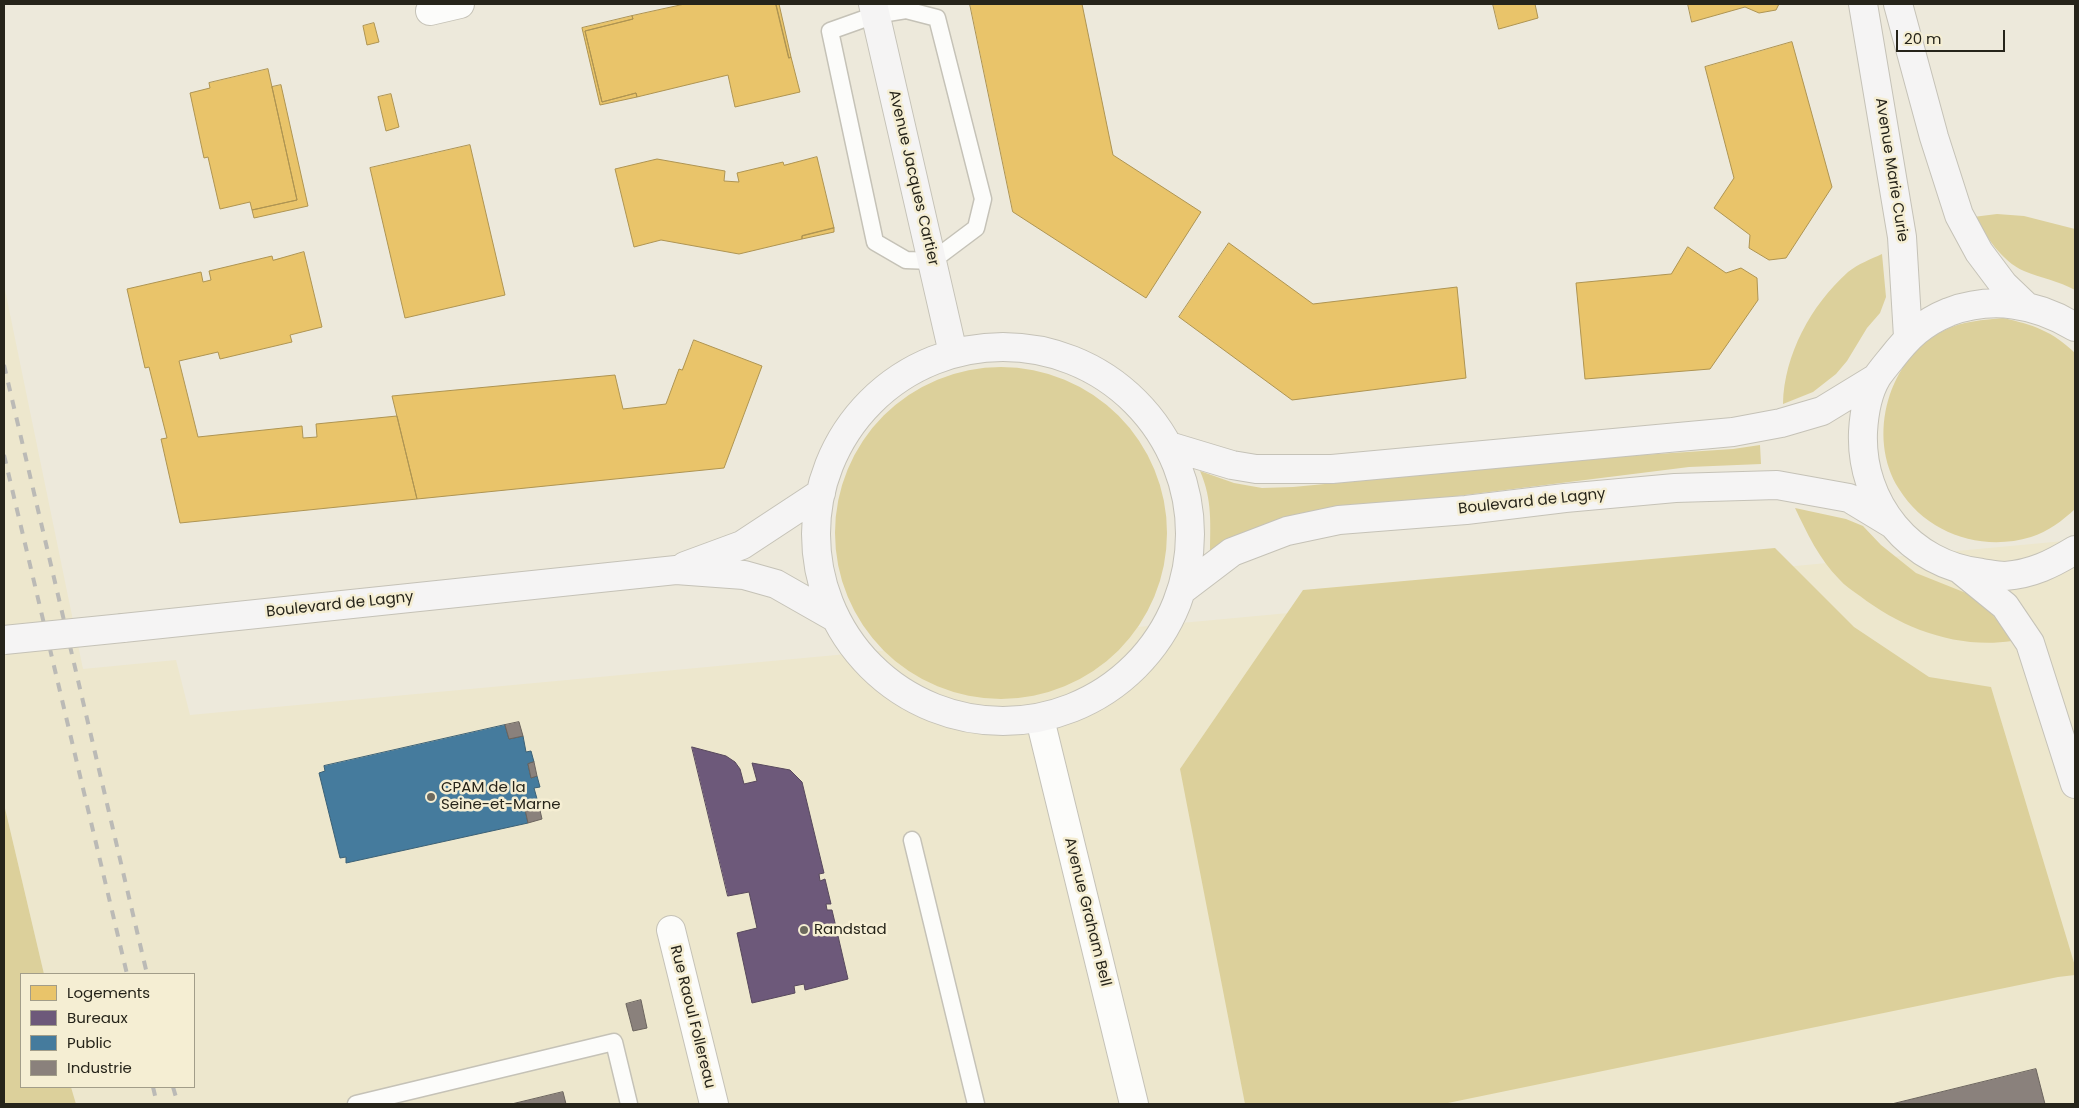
<!DOCTYPE html>
<style>
body{margin:0}
#map{position:relative;width:2079px;height:1108px;overflow:hidden;background:#ede9db;font-family:Poppins,sans-serif}
canvas{display:block}
.frame{position:absolute;inset:0;border:5px solid #26241a;pointer-events:none}
.legend{position:absolute;left:20px;top:973px;width:175px;height:115px;box-sizing:border-box;background:#f5eed3;border:1px solid #a29d89;margin:0;padding:6px 9px;list-style:none;font-size:15px;color:#26241a}
.legend li{display:flex;align-items:center;gap:10px;height:25px}
.legend b{width:25px;border:1px solid #a29d89}
.scale{position:absolute;left:1896px;top:30px;width:109px;height:22px;box-sizing:border-box;border:2px solid #26241a;border-top:0;padding-left:6px;font-size:15px;line-height:18px;white-space:nowrap;color:#26241a;-webkit-text-stroke:4px #f5eed3;paint-order:stroke}
</style>
<div id="map">
<canvas width="2079" height="1108"></canvas>
<div class="frame"></div>
<ul class="legend">
<li><b style="height:14px;background:#e9c46a"></b>Logements</li>
<li><b style="height:14px;background:#6d597a"></b>Bureaux</li>
<li><b style="height:14px;background:#457b9d"></b>Public</li>
<li><b style="height:14px;background:#8a817c"></b>Industrie</li>
</ul>
<div class="scale">20 m</div>
</div>
<script>
const ctx = document.querySelector('canvas').getContext('2d');
ctx.lineJoin = 'round';
function fillPath(path, color) { ctx.fillStyle = color; ctx.fill(path, 'evenodd'); }
function strokePath(path, color, width, dash) { ctx.strokeStyle = color; ctx.lineWidth = width; ctx.lineCap = dash ? 'butt' : 'round'; ctx.setLineDash(dash || []); ctx.stroke(path); }
function label(font, color, halo, rows, align = 'center') {
  ctx.font = font + ' Poppins,sans-serif'; ctx.lineWidth = 5; ctx.setLineDash([]); ctx.textBaseline = 'middle'; ctx.strokeStyle = halo; ctx.fillStyle = color; for (const [text, x, y, turn = 0] of rows) {
    ctx.save(); ctx.translate(x, y); ctx.rotate((+turn || 0) * Math.PI / 180); ctx.textAlign = isNaN(turn) ? turn : align; if (halo) ctx.strokeText(text, 0, 0); ctx.fillText(text, 0, 0); ctx.restore();
  }
}
fillPath(new Path2D(`
 M4 285 83 669 176 660 190 715 2075 540V1104H76L71 1087H194V974H44L4 804Z`), '#ede7cd');
fillPath(new Path2D(`
 M1997 214 2024 216 2075 229V290C2059 281 2041 278 2024 271 2001 261 1987 236 1973 217Z
 M1882 254 1886 297 1880 313 1867 328 1847 361 1836 374 1813 392 1783 404C1784 355 1811 305 1848 272 1858 264 1871 259 1882 254Z
 M2003 318C2034 325 2052 331 2075 353V509C2063 520 2048 532 2031 537 1982 552 1927 534 1899 489 1866 437 1888 357 1945 330 1963 321 1983 320 2003 318Z
 M835 533a166 166 0 1 1 332 0a166 166 0 1 1-332 0Z
 M1760 445 1761 464 1689 467 1353 509 1210 557C1210 525 1213 501 1200 471L1234 483 1262 488 1293 487 1611 457 1733 449Z
 M1795 508 1846 519 1863 526 1881 545 1916 573 1976 597 1999 622 2012 641C1957 649 1903 629 1860 596 1853 591 1845 586 1839 579 1819 559 1807 533 1795 508Z
 M1775 548 1854 627 1929 677 1991 687 2075 966V975L2058 977 1443 1104H1245L1180 769 1303 590Z
 M4 804 44 974H21V1087H71L76 1104H4Z`), '#dcd09b');
const homes = new Path2D(`
 M685 4H776L789 58 791 57 800 92 735 107 728 75 637 97 636 93 602 102 585 31 633 19 632 16Z
 M776 4H779L791 57 789 58Z
 M970 4H1082L1113 155 1201 212 1146 298 1013 212Z
 M1493 4H1535L1538 18 1499 29Z
 M1688 4H1779L1776 10 1759 13 1745 7 1692 22Z
 M632 16 633 19 585 31 602 102 636 93 637 97 600 105 582 28Z
 M374 23 379 42 367 45 363 26Z
 M1792 42 1832 187 1786 258 1769 260 1749 248 1750 235 1714 208 1734 178 1705 67Z
 M268 69 297 200 252 210 250 202 220 209 208 157 204 158 190 93 210 88 209 83Z
 M281 85 308 206 254 218 252 210 297 200 272 87Z
 M391 94 399 127 386 131 378 97Z
 M470 145 505 295 405 318 370 168Z
 M817 157 834 228 802 236V239L739 254 661 240 634 247 615 169 657 159 725 171 724 181 739 182 737 173 783 162 784 165Z
 M834 228V232L802 239V236Z
 M1229 243 1313 304 1457 287 1466 378 1292 400 1179 317Z
 M1688 247 1726 273 1741 268 1757 278 1758 300 1710 369 1585 379 1576 283 1671 274Z
 M304 252 322 327 290 335 292 342 220 359 218 352 179 361 198 437 302 426 303 438 317 437 316 424 397 416 417 499 180 523 161 439 167 438 149 367 145 368 127 289 201 272 203 282 211 280 209 271 272 256 273 260Z
 M694 340 762 366 724 468 417 499 392 396 615 375 623 409 666 404 679 369 682 370Z`);
fillPath(homes, '#e9c46a');
strokePath(homes, '#ae9452', 1);
const offices = new Path2D(`
 M692 747 726 756 735 762 740 769 744 784 757 781 752 763 790 770 802 782 824 873 819 874 820 881 825 879 831 904H826L827 910H832L848 979 805 990 804 984 794 986 795 993 752 1003 737 933 757 928 749 892 728 896Z`);
fillPath(offices, '#6d597a');
strokePath(offices, '#58495d', 1);
const public = new Path2D(`
 M505 725 509 739 523 736 526 752 531 751 534 762 528 764 531 778 537 776 540 787 534 788 539 806 525 809 528 823 346 863V857L340 858 319 773 325 771 324 766Z`);
fillPath(public, '#457b9d');
strokePath(public, '#3c6176', 1);
const industry = new Path2D(`
 M519 722 523 736 509 739 505 725Z
 M534 762 537 776 531 778 528 764Z
 M539 806 542 819 528 823 525 809Z
 M641 1000 647 1028 633 1031 626 1004Z
 M2036 1069 2045 1104H1892Z
 M563 1092 566 1104H512Z`);
fillPath(industry, '#8a817c');
strokePath(industry, '#6c655f', 1);
const lane = new Path2D(`
 M906 10 937 18 983 199 976 228 932 261 906 260 875 242 830 31 875 15Z
 M912 840 976 1104
 M356 1104 614 1042 629 1104`);
const street = new Path2D(`
 M430 11 460 4
 M1040 719 1134 1104
 M671 930 714 1104`);
const secondary = new Path2D(`
 M873 4 953 353
 M1863 4 1902 237 1908 337
 M1898 4 1934 137 1959 215 1979 252 2003 284 2026 306
 M2075 327C2036 303 1992 296 1949 312 1922 323 1908 337 1891 359 1886 365 1881 371 1877 377 1868 392 1864 414 1863 432 1860 503 1910 565 1982 573 1989 574 1997 576 2005 576 2032 574 2052 564 2075 550
 M816 534a187 187 0 1 1 374 0a187 187 0 1 1-374 0Z
 M1169 446 1232 465 1256 469H1332L1733 432 1781 423 1822 411 1876 378
 M685 566 742 545 821 493
 M1962 571 2005 606 2030 643 2075 784
 M1182 590 1232 552 1287 531 1339 520 1466 510 1565 498 1675 488 1777 485 1849 498 1892 524
 M123 628 676 570 744 575 776 584 834 617`);
strokePath(lane, '#c5c2b7', 19);
strokePath(street, '#c5c2b7', 30);
strokePath(secondary, '#c5c2b7', 30);
strokePath(lane, '#fcfcfa', 16);
strokePath(street, '#fcfcfa', 28);
strokePath(secondary, '#f5f4f4', 28);
strokePath(new Path2D(`
 M4 365 147 974
 M4 455 127 974
 M153 1087 157 1104
 M173 1087 178 1104`), '#bbbab6', 4, [9, 9]);
const secondaryBridge = new Path2D(`
 M4 640 123 628`);
strokePath(secondaryBridge, '#c5c2b7', 30, []);
strokePath(secondaryBridge, '#f5f4f4', 28);
for (const [x, y, r, color] of [
 [431,797,5,"#6c695e"],
 [804,930,5,"#6c695e"]
]) { const dot = new Path2D(); dot.arc(x, y, r, 0, 2 * Math.PI); ctx.fillStyle = color; ctx.fill(dot); strokePath(dot, '#f5eed3', 2); }
label('15px', '#26241a', '#f5eed3', [
 ["Avenue Marie Curie",1891,170,81],
 ["Avenue Jacques Cartier",913,178,77],
 ["Boulevard de Lagny",1532,502,-6],
 ["Boulevard de Lagny",340,605,-6],
 ["Avenue Graham Bell",1087,912,76],
 ["Rue Raoul Follereau",692,1017,76]
]);
label('15px', '#26241a', '#f5eed3', [
 ["CPAM de la",441,788],
 ["Seine-et-Marne",441,805],
 ["Randstad",814,930]
], 'left');
</script>
